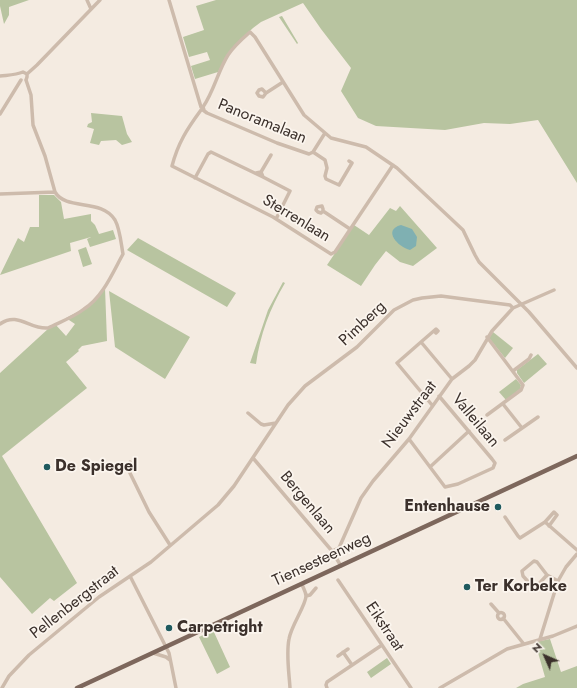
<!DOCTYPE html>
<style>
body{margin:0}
#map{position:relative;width:577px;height:688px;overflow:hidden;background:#f4ebe1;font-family:Jost,sans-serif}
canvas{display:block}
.north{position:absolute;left:525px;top:636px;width:40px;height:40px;-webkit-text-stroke:3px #fbf5ee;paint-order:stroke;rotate:315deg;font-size:11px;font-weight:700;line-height:16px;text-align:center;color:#3b302b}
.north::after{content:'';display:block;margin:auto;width:14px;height:18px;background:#3b302b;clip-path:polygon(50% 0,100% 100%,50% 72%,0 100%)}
</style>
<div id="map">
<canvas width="577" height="688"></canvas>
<div class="north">N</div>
</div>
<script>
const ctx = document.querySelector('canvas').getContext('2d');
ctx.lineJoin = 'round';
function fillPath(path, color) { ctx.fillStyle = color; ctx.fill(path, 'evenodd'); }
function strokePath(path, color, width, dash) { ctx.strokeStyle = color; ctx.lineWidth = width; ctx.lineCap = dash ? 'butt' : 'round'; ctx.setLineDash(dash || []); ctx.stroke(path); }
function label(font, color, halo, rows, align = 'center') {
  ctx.font = font + ' Jost,sans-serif'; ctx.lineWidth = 3.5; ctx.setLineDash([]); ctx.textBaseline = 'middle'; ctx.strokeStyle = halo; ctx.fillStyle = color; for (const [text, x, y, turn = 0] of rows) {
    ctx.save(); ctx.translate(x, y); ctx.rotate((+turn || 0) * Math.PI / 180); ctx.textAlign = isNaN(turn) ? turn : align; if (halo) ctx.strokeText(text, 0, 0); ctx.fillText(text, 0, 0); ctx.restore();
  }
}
fillPath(new Path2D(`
 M0 0H29L9 7V15L4 24 0 6Z
 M216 0H577V183L538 120 510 124 484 123 445 130 376 126 358 118 341 91 351 68 321 29 303 3 261 22 253 28 232 48 218 72 195 79 191 66 210 60 207 52 189 57 183 37 204 30 196 6Z
 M282 16 298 43 297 44 279 17Z
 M91 113 122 116 127 134 132 142 122 145 116 140 101 141 99 145 90 143 94 129 87 127 88 124 92 122Z
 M39 195H54L61 202 64 219 91 214V221L95 225 99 234 113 230 116 239 90 247 87 239 91 237 70 243 71 251 0 275 18 238 24 242 30 227H39Z
 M400 206 437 248 413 266 400 262 386 251 375 265 361 286 327 265 354 225 369 235 390 208 396 211Z
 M138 238 236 293 227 307 127 250Z
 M86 247 92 264 83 267 78 250Z
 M283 282 285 283C270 308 260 335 256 364L250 363 268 310Z
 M105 288 107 341 82 346 78 350 79 351 66 362 87 388 2 456 77 583 54 601 50 598 32 614 0 577V373L49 328 55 324 66 336 75 324 66 318 91 305Z
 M109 291 190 337 165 379 115 347Z
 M493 332 513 348 505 358 489 338Z
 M538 354 547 364 524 383 517 373V370Z
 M516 379 521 385 520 389 506 400 499 392Z
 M213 630 230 667 217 674 199 637Z
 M550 639 561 672 577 666V688H516L523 684 545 677 535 642Z
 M387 658 391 664 371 678 367 672Z`), '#b8c4a0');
fillPath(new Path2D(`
 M401 225 412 229 417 237 416 246 410 250C398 247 382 230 401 225Z`), '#7fb0b2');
strokePath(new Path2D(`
 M87 0 91 9
 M169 0 201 107
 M0 76C8 75 16 75 23 72L27 74
 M26 80 27 77V74L37 65 100 0
 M266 93 262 89 259 90 257 93 259 96 263 97 266 93 283 82
 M203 110 207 113 277 143 309 154 313 152 325 133
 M0 114 21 80
 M313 152 325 160 327 168 325 176 326 179 339 185 352 163 349 161
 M393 165 335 252 331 254 273 217 172 166C178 143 187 129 201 110H204L203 107C214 91 218 71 228 55 234 46 242 39 250 32L255 37 304 115 331 138 366 147 397 168 463 230 475 255 479 262 529 312 577 368
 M261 172 271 155
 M263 177 290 191 276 219
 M195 178 208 154 211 152 263 177 261 172 256 173
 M0 194 55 192
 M323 211V209L322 206 317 207 316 210 318 212 321 213 323 211 350 229
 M0 324C18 311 30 330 48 328 60 322 74 317 84 309 103 297 113 272 123 254 121 243 120 229 115 220 102 198 66 211 55 192L45 156 33 125 31 95 26 80
 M487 337 523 385 521 390 487 415
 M421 342 436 329 438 331 436 333 434 331
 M513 371 529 359 531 355
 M503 404 522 428
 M432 405 397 363 421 342 452 379
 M248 413 261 424 264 425 276 423
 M409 439 445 487 458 484 493 468 495 463 492 459 439 396
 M505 440 538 417
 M253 458 332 551 341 566
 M130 462 127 466 129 471 149 512 170 545
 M430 467 469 431
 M505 517 518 536 520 538 545 522 554 512 557 515 549 526
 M545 522 577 550
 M332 551 339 548 361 498 373 481 409 439 452 379 469 366 475 360 492 331 513 308 554 290
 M547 575 536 587 532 586 523 576 522 571 534 561 537 562 547 575 558 581
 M130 576 169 653 176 688
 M338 580 411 688
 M306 596 310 595 316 588
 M491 604 499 613
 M497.5 616a3.5 3.5 0 1 1 7 0a3.5 3.5 0 1 1-7 0Z
 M503 618 523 643
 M540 639 558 581 566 567 577 554
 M343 652 352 665
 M153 653 166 657 170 660
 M338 656 348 649
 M2 688 9 676 29 655 99 597 151 562 218 505 234 486 288 405 305 386 357 347 394 310 413 300 422 298 441 296 510 305 513 308
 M290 688C289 672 286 654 289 639 291 626 306 605 306 596 306 592 303 588 302 584
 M327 688 326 685 327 682 382 645
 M440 688 507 649 553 636 577 626`), '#cdbbac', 3.5);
strokePath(new Path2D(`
 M77 688 577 456`), '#7d675c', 4.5);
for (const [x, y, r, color] of [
 [47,467,4,"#1f5a5e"],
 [498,507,4,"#1f5a5e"],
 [467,587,4,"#1f5a5e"],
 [169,628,4,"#1f5a5e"]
]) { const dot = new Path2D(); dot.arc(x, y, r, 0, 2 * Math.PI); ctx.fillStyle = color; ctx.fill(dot); strokePath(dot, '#fbf5ee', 1.5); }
label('16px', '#3b302b', '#fbf5ee', [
 ["Panoramalaan",262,122,22],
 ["Sterrenlaan",296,219,31],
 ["Pimberg",363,324,-43],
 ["Nieuwstraat",410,415,-53],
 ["Valleilaan",475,421,50],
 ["Bergenlaan",307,503,50],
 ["Tiensesteenweg",322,560,-25],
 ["Pellenbergstraat",75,603,-38],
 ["Eikstraat",384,627,56]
]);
label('bold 16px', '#3b302b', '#fbf5ee', [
 ["De Spiegel",55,467],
 ["Entenhause",490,507,"right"],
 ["Ter Korbeke",475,587],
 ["Carpetright",177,628]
], 'left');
</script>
